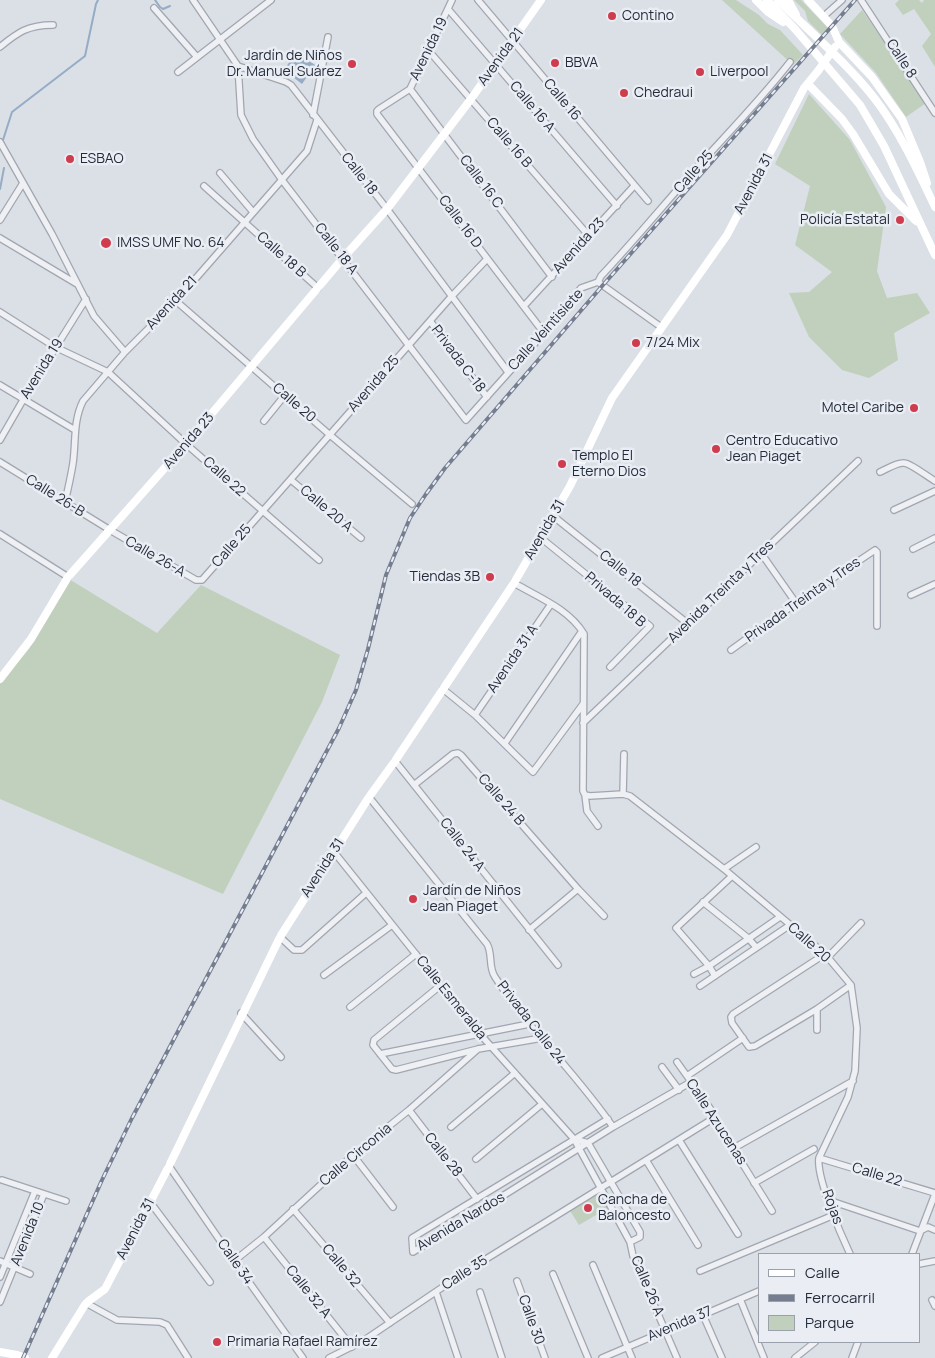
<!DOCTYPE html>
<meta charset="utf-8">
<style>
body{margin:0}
#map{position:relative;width:935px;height:1358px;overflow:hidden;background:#dbdfe6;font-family:Manrope,sans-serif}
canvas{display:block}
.legend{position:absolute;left:758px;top:1253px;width:162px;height:90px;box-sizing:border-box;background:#eaeef4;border:1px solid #9ba1aa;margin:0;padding:6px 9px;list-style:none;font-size:15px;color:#252d3c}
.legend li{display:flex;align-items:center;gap:10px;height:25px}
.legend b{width:25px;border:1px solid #9ba1aa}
</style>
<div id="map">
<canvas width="935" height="1358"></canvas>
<ul class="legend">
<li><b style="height:6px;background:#fff"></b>Calle</li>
<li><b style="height:6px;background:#757e90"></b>Ferrocarril</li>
<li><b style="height:14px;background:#c1d0bc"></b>Parque</li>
</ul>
</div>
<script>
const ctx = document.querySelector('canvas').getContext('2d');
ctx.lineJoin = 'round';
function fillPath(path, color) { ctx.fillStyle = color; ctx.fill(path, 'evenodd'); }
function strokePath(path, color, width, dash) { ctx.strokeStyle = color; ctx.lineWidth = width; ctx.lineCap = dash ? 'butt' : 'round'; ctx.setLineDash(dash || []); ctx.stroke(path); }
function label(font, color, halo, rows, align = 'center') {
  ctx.font = font + ' Manrope,sans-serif'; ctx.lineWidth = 5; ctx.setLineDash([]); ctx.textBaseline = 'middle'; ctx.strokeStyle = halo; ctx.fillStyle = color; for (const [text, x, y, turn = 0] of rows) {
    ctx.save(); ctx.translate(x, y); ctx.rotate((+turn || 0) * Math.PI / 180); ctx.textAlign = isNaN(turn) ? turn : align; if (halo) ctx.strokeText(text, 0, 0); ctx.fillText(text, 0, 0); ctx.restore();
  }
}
fillPath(new Path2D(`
 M722 0H736L759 15 768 24 780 30 803 55 793 65Z
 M794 0H801L828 28 822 35 808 21 805 11Z
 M899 0H919L922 3 924 0H935V67L922 46 931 34 914 9 903 15 895 4Z
 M862 10 926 103 906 117 876 73 840 34Z
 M809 94 850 140 886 207 877 271 887 298 917 293 930 313 894 333 898 360 869 378 842 370 809 337 789 293 809 292 832 272 795 245 810 186 775 164Z
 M69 579 157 633 201 585 340 655 322 702 223 894 0 799V683L29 649Z
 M598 1192 608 1208 579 1225 569 1209Z`), '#c1d0bc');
fillPath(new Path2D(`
 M296 52 315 65 302 84 284 70Z`), '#95acc7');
strokePath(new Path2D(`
 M155 0 160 7 163 9 170 6
 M3 140 12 112 85 56 96 4 98 0
 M0 189 4 168`), '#95acc7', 2);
const street = new Path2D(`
 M193 0 238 66 286 82 291 85 387 209 508 372
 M452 0 410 89 379 109 377 111V114L544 333
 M478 0 648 201
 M861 0 935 113
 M154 8 197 57
 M448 9 617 206
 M824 16 842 0
 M0 47C18 32 28 25 53 25
 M429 51 589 236
 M238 66 241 115 253 139 282 180 466 420 544 333 581 288 598 282 661 327
 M178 72 271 0
 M410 89 552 277
 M313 115 328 37
 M0 142 52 234 94 316 125 352
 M220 173 253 212
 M204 186 318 288
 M0 220 23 183
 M0 238 77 284
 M598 282 601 276C635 240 666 202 699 165 730 131 762 98 790 62
 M176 301 330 435 412 504
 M524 306 634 186
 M0 312 55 347 108 372 186 444 319 560
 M430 321 487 397
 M0 385 75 430
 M264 421 285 395
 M0 440 23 400 86 299
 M0 462 110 530 196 580H202L451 297 487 259
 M880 472C887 469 896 463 903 463 909 462 928 477 935 481
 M291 480 361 538
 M65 502C68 489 71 476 73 463 76 442 73 421 83 401L125 352 176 301 307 151 317 120
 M894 510 935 491
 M553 516 687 623
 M0 534 68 577
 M541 538 650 626 610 667
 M913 549 935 538
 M761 553 796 603
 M514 583C538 597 569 609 584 634L583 791 585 795 590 796 623 794 630 796 724 869 825 954 851 985 857 1028 855 1071 848 1097 819 1158C816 1177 841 1235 850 1254
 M911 595 935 584
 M731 650 796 603 875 550 877 552V626
 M443 689 475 715 533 772 583 704
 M475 715 551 604
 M583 723 858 461
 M505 743 582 631
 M395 761 558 965
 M414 785 453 754 458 753 461 755 578 889 604 916
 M623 794 624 754
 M585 795 587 811 598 826
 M369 797 487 944C493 954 488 967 495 977 529 1030 577 1074 613 1127
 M334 852 479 1033 574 1139 630 1242 640 1237V1232L588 1143 574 1139
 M724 869 756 847
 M703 902 748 938 756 947
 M529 930 578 889
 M280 937 294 950H302L366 893
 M825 954 733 1014 731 1017 732 1023 749 1047 755 1046 817 1009 851 985
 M827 958 861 923
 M694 974 709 966 780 917
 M324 975 392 925
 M715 976 709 966 676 928 732 876
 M441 985 374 1040 373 1045 392 1069 396 1070 478 1049 542 1038
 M700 986 790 925
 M350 1007 416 954
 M817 1009V1030
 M241 1013 281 1057
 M380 1054 529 1024
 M677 1062 712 1111 714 1118 772 1211
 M662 1067 679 1090
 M687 1076 743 1038
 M409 1110 477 1199
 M608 1119 412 1238 413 1252 613 1127 691 1082
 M451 1127 515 1073
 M679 1140 738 1234
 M734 1148 853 1081
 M353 1155 393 1207
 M819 1158 935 1193
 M476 1159 542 1104
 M646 1160 698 1245
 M169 1166 234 1261 303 1358
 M2 1180 66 1201
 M754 1183 814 1149
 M828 1200 920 1231 928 1227 935 1230
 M150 1202 210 1282
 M293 1209 390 1323
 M264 1237 352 1347
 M630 1242 633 1256 677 1358
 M912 1254 935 1194
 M0 1261 30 1274
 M234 1261 264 1237 353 1155 409 1110 478 1049
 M919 1264 935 1261
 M593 1265 632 1358
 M700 1271 834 1215
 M553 1274 588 1358
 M0 1277 35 1191
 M517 1281 545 1358
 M436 1292 458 1358
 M480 1292 502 1358
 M740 1299 764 1358
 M932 1300 935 1306
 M0 1302 44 1194
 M86 1303 117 1320 160 1322 167 1325 188 1358
 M703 1315 722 1358
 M329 1358 363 1341 465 1272 714 1118
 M602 1358 759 1291
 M795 1358 815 1342
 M852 1358 858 1342`);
strokePath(street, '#a1a6b0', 8);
strokePath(street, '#eef0f4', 5.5);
strokePath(new Path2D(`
 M756 0 768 12 783 22
 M767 0 795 29 860 105 884 146 935 255
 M778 0C810 32 847 63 875 99 899 130 918 171 935 207
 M788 0 796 15
 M808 0 832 26 839 42 872 77 902 119 920 162 927 183
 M808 84 842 119 853 134 889 194 916 221
 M0 679 31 639 68 577 186 444 343 258 387 209 471 99 541 0
 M0 1352 17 1355 25 1358
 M52 1358 86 1303 105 1289 169 1166 280 937 369 797 395 761 514 583 570 486 612 398 727 235 804 88 818 71`), '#fff', 8);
const rail = new Path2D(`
 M23 1358 102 1180 132 1118 339 728 356 690 368 649 386 575 410 518 426 494 445 468 603 285 855 0`);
strokePath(rail, '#757e90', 4);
strokePath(rail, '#eaeef4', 2, [5.5]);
strokePath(new Path2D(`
 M818 71 835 47`), '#fff', 8);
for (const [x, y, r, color] of [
 [612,16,5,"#cf3c4d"],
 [555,63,5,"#cf3c4d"],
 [352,64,5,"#cf3c4d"],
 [700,72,5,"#cf3c4d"],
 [624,93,5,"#cf3c4d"],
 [70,159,5,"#cf3c4d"],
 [900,220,5,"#cf3c4d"],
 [106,243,6,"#cf3c4d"],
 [636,343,5,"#cf3c4d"],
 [914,408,5,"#cf3c4d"],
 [716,449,5,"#cf3c4d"],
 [562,464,5,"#cf3c4d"],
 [490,577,5,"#cf3c4d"],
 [413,899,5,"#cf3c4d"],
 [588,1208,5,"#cf3c4d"],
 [217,1342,5,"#cf3c4d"]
]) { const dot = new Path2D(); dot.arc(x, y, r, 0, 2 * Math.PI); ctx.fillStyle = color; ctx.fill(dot); strokePath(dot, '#eaeef4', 2); }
label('14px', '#252d3c', '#eaeef4', [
 ["Contino",622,16],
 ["Jardín de Niños",342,56,"right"],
 ["Dr. Manuel Suárez",342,72,"right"],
 ["BBVA",565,63],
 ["Liverpool",710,72],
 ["Chedraui",634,93],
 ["ESBAO",80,159],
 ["Policía Estatal",890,220,"right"],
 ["IMSS UMF No. 64",117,243],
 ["7/24 Mix",646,343],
 ["Motel Caribe",904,408,"right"],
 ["Centro Educativo",726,441],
 ["Jean Piaget",726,457],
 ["Templo El",572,456],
 ["Eterno Dios",572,472],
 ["Tiendas 3B",480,577,"right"],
 ["Jardín de Niños",423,891],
 ["Jean Piaget",423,907],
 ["Cancha de",598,1200],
 ["Baloncesto",598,1216],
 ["Primaria Rafael Ramírez",227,1342]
], 'left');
label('14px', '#252d3c', '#eaeef4', [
 ["Avenida 19",429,49,-64],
 ["Avenida 21",501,57,-54],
 ["Calle 8",901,59,57],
 ["Calle 16",562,100,50],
 ["Calle 16 A",532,107,50],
 ["Calle 16 B",509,143,49],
 ["Calle 25",694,172,-49],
 ["Calle 18",359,174,52],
 ["Calle 16 C",481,182,53],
 ["Avenida 31",754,184,-62],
 ["Calle 16 D",460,222,53],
 ["Avenida 23",579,246,-48],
 ["Calle 18 A",336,249,52],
 ["Calle 18 B",281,255,42],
 ["Avenida 21",172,303,-47],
 ["Calle Veintisiete",546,330,-48],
 ["Privada C-18",458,359,53],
 ["Avenida 19",42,369,-58],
 ["Avenida 25",374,384,-49],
 ["Calle 20",294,403,41],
 ["Avenida 23",189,441,-49],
 ["Calle 22",224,477,42],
 ["Calle 26-B",55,496,32],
 ["Calle 20 A",326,509,40],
 ["Avenida 31",545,530,-60],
 ["Calle 25",232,546,-49],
 ["Calle 26-A",155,557,30],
 ["Calle 18",620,569,39],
 ["Avenida Treinta y Tres",721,592,-44],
 ["Privada 18 B",615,600,41],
 ["Privada Treinta y Tres",803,600,-35],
 ["Avenida 31 A",513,659,-56],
 ["Calle 24 B",501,800,49],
 ["Calle 24 A",462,845,52],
 ["Avenida 31",323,868,-57],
 ["Calle 20",809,943,42],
 ["Calle Esmeralda",451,998,51],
 ["Privada Calle 24",531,1023,52],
 ["Calle Azucenas",716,1122,57],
 ["Calle Circonia",356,1155,-40],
 ["Calle 28",443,1155,52],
 ["Calle 22",877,1175,17],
 ["Rojas",832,1207,70],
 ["Avenida Nardos",461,1222,-31],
 ["Avenida 31",136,1229,-63],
 ["Avenida 10",28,1234,-68],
 ["Calle 34",235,1262,55],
 ["Calle 32",341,1266,50],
 ["Calle 35",465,1273,-33],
 ["Calle 26 A",647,1286,67],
 ["Calle 32 A",308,1292,51],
 ["Calle 30",531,1320,70],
 ["Avenida 37",680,1324,-23]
]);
</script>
